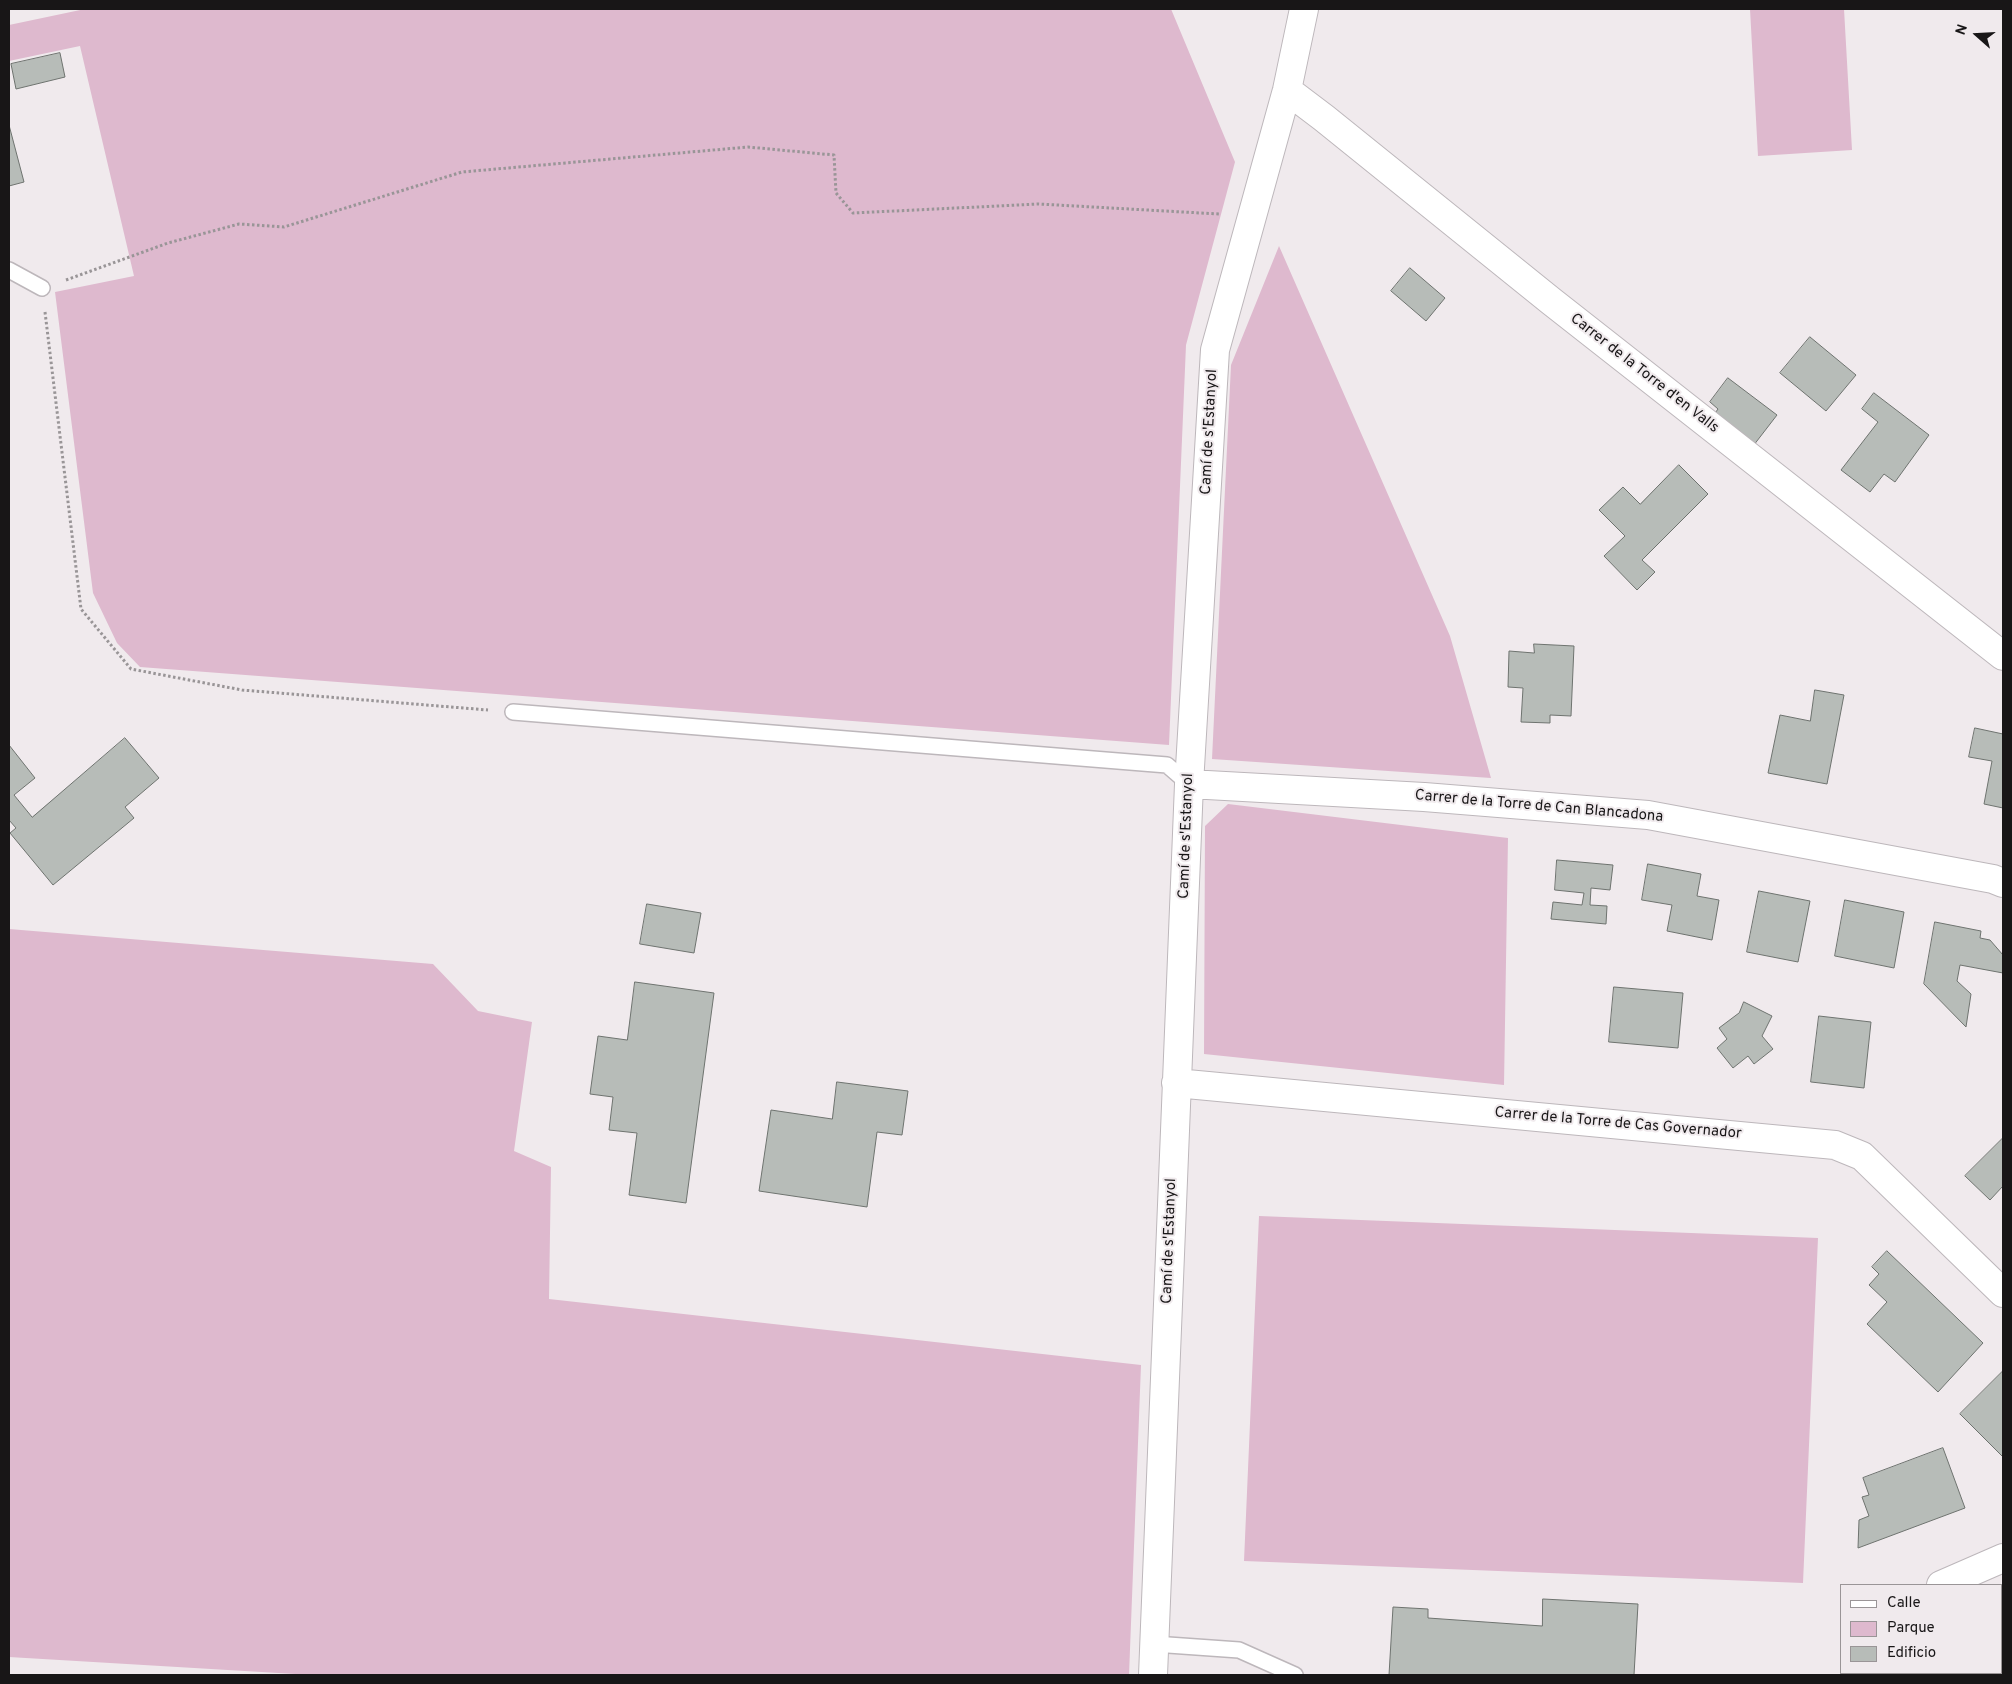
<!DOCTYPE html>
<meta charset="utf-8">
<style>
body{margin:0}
#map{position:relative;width:2012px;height:1684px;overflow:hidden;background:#f0eaed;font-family:Overpass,sans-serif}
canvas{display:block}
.frame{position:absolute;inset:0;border:10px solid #181617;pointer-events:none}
.legend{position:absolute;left:1840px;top:1584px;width:162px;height:90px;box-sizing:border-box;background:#f0eaed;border:1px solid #9a9597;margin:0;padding:6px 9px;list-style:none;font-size:15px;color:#181617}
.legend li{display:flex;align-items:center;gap:10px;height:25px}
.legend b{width:25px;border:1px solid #9a9597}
.north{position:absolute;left:1952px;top:10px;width:50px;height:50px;-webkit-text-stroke:4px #f0eaed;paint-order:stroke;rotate:289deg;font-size:14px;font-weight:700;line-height:20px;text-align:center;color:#181617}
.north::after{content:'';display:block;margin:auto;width:18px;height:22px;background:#181617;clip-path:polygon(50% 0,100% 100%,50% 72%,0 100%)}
</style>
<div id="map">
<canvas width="2012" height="1684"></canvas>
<div class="frame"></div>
<ul class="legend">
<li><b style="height:6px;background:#fff"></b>Calle</li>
<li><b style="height:14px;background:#deb9ce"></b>Parque</li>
<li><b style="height:14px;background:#b7bcb8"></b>Edificio</li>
</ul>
<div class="north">N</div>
</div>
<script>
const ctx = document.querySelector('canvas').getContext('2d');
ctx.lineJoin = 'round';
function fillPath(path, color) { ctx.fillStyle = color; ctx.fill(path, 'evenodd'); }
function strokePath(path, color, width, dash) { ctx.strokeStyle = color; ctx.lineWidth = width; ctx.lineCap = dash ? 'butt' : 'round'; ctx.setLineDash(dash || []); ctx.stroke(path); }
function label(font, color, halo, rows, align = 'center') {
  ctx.font = font + ' Overpass,sans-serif'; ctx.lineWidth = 4; ctx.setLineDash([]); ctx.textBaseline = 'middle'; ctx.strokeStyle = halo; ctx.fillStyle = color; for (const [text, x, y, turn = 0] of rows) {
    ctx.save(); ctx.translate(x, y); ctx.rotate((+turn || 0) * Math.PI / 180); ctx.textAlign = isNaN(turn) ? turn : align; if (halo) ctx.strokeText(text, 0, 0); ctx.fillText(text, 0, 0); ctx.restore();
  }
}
fillPath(new Path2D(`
 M85 9H1171L1235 162 1186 345 1169 745 140 667 117 643 93 593 55 292 134 276 80 46 9 61V25Z
 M1750 9H1844L1852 150 1758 156Z
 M1279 246 1450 636 1491 778 1212 759 1231 365Z
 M1228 804 1508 838 1504 1085 1204 1054 1205 826Z
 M9 929 433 964 478 1011 532 1022 514 1151 551 1167 549 1299 1141 1365 1129 1675H312L9 1657Z
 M1259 1216 1818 1238 1803 1583 1244 1561Z`), '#deb9ce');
const building = new Path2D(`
 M60 53 65 77 16 89 11 64Z
 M9 125 24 182 9 186Z
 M1410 268 1445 298 1426 321 1391 291Z
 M1810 337 1856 375 1826 411 1780 373Z
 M1728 378 1777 415 1750 450 1710 420 1718 409 1710 402Z
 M1874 393 1929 435 1895 482 1884 474 1870 492 1841 470 1878 422 1862 409Z
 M1679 465 1708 494 1642 560 1655 572 1637 590 1604 556 1625 536 1599 510 1623 487 1640 504Z
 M1534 644 1574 646 1571 716 1550 715V723L1521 722 1523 688 1508 687 1509 651 1534 653Z
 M1815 690 1844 695 1827 784 1768 773 1780 715 1810 721Z
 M1975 728 2003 734V808L1984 804 1992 761 1969 757Z
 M125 738 159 778 125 807 134 818 53 885 10 833 16 828 9 820V745L35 778 14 795 32 817Z
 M1557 860 1613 865 1610 890 1591 888 1590 905 1607 906 1606 924 1551 919 1553 902 1582 905 1584 893 1555 890Z
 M1648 864 1701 874 1697 896 1719 900 1712 940 1667 931 1672 905 1642 900Z
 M1759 891 1810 901 1798 962 1747 952Z
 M1845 900 1904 912 1894 968 1835 956Z
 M647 904 701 913 694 953 640 944Z
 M1935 922 1981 931 1980 938 1990 940 2003 955V973L1960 965 1957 981 1971 994 1966 1027 1924 984Z
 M635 982 714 993 686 1203 629 1195 637 1133 609 1130 613 1097 590 1094 598 1036 627 1040Z
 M1614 987 1683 993 1678 1048 1609 1042Z
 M1744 1002 1772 1016 1762 1036 1773 1049 1754 1064 1748 1056 1733 1068 1717 1048 1727 1039 1719 1028 1739 1013Z
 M1819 1016 1871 1022 1864 1088 1811 1082Z
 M837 1082 908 1091 902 1135 877 1132 867 1207 759 1191 771 1110 832 1119Z
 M2003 1138V1186L1990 1200 1965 1176Z
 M1887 1251 1983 1343 1938 1392 1867 1324 1887 1302 1869 1285 1879 1274 1872 1267Z
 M2003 1371V1457L1960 1414Z
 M1943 1448 1965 1508 1858 1548 1859 1520 1869 1516 1862 1497 1869 1495 1863 1478Z
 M1543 1599 1638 1604 1634 1675H1389L1393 1607 1428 1609V1618L1542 1626Z
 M2003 1608V1662L2001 1663V1609Z`);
fillPath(building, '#b7bcb8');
strokePath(building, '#6e736f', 1);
const service = new Path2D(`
 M9 270 42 288
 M513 712 1167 765 1189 784
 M1154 1644 1239 1650 1295 1675`);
const minor = new Path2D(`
 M1287 90 1324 118 1551 301 2003 656
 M1189 784 1424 797 1648 815 1993 879 2003 883
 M1176 1083 1835 1145 1862 1156 2003 1293
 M1941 1585 2003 1558
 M1153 1675 1189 784 1215 350 1287 90 1304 9
 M1871 1675 1873 1673`);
strokePath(service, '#bdb7bb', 18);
strokePath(minor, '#bdb7bb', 30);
strokePath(new Path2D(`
 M66 280 168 243 239 224 284 227 462 172 748 147 834 155 836 193 853 213 1039 204 1219 214
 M45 312 81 609 131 669 242 690 488 710`), '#999597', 3, [2.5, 2.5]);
strokePath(service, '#fff', 15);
strokePath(minor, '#fff', 28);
label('15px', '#181617', '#f0eaed', [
 ["Carrer de la Torre d'en Valls",1644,374,38],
 ["Camí de s'Estanyol",1210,432,-87],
 ["Carrer de la Torre de Can Blancadona",1539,807,5],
 ["Camí de s'Estanyol",1187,836,-88],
 ["Carrer de la Torre de Cas Governador",1618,1124,5],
 ["Camí de s'Estanyol",1170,1241,-88]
]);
</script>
